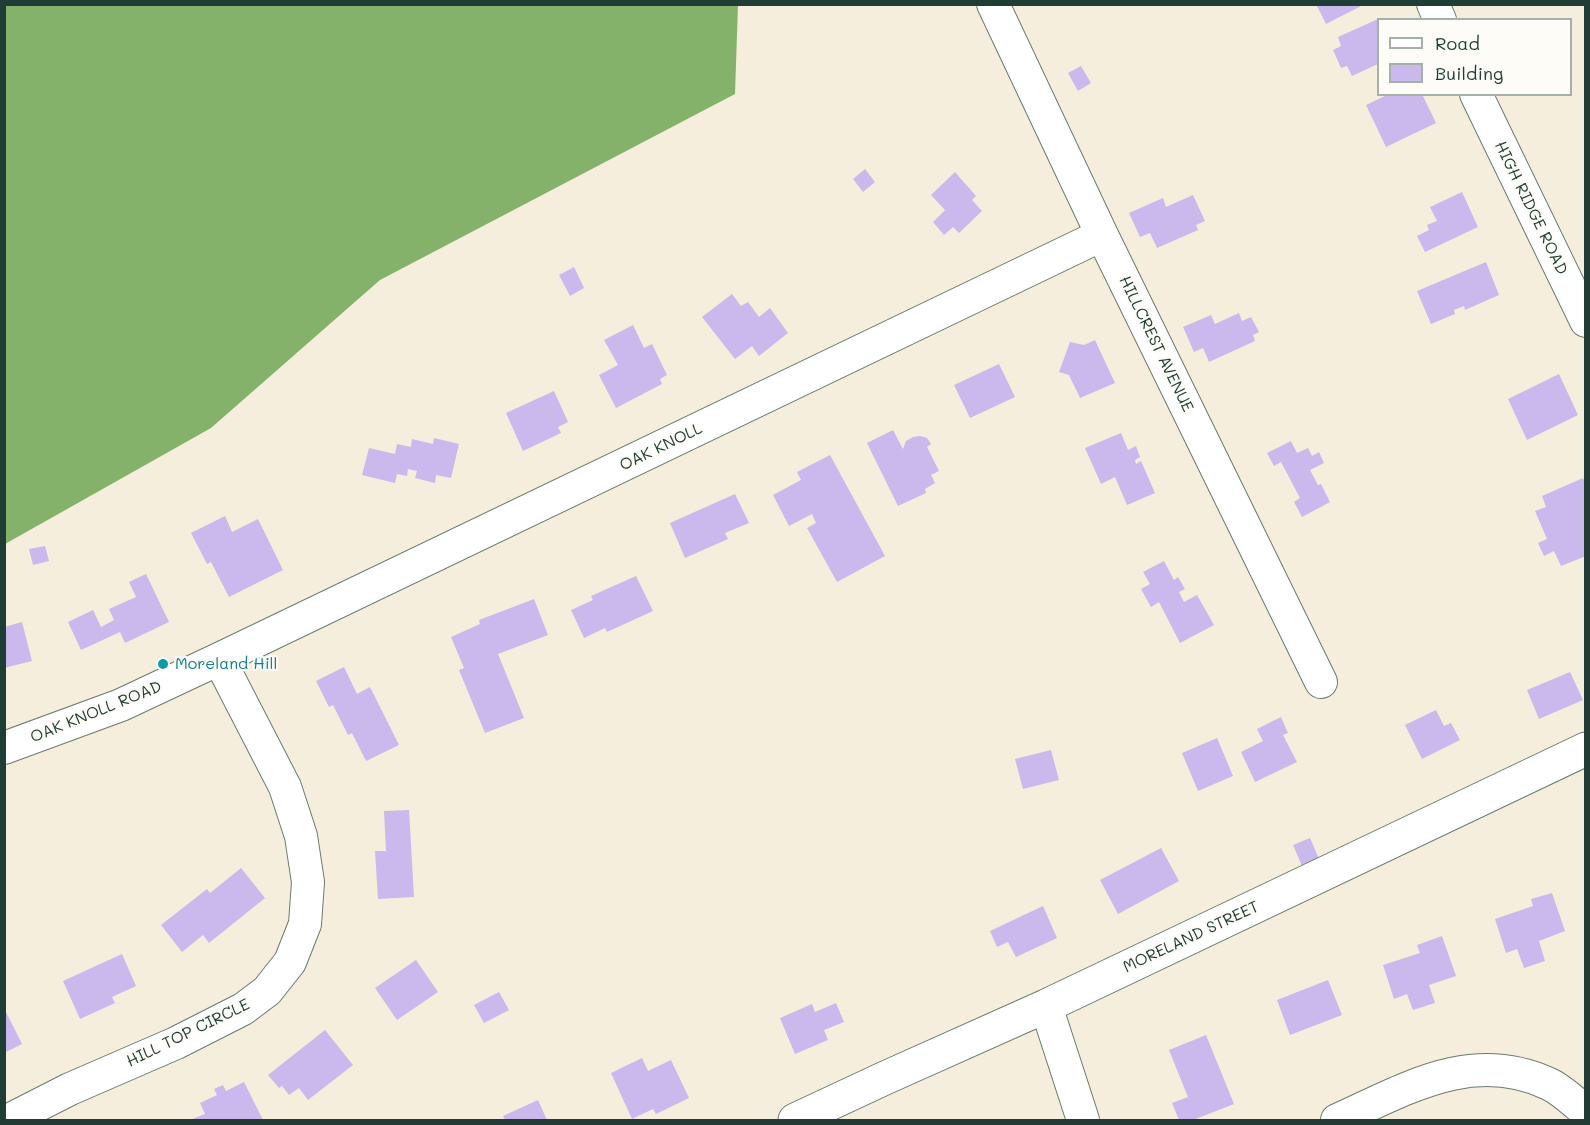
<!DOCTYPE html>
<style>
body{margin:0}
#map{position:relative;width:1590px;height:1125px;overflow:hidden;background:#f6eedc;font-family:Mali,sans-serif}
canvas{display:block}
.frame{position:absolute;inset:0;border:6px solid #1f3d34;pointer-events:none}
.legend{position:absolute;left:1377px;top:18px;width:195px;height:78px;box-sizing:border-box;background:#fdfcf7;border:2px solid #a4b0a9;margin:0;padding:8px 10px;list-style:none;font-size:18px;color:#1f3d34}
.legend li{display:flex;align-items:center;gap:12px;height:30px}
.legend b{width:30px;border:2px solid #a4b0a9}
</style>
<div id="map">
<canvas width="1590" height="1125"></canvas>
<div class="frame"></div>
<ul class="legend">
<li><b style="height:8px;background:#fff"></b>Road</li>
<li><b style="height:16px;background:#c9b9ec"></b>Building</li>
</ul>
</div>
<script>
const ctx = document.querySelector('canvas').getContext('2d');
ctx.lineJoin = 'round';
function fillPath(path, color) { ctx.fillStyle = color; ctx.fill(path, 'evenodd'); }
function strokePath(path, color, width, dash) { ctx.strokeStyle = color; ctx.lineWidth = width; ctx.lineCap = dash ? 'butt' : 'round'; ctx.setLineDash(dash || []); ctx.stroke(path); }
function label(font, color, halo, rows, align = 'center') {
  ctx.font = font + ' Mali,sans-serif'; ctx.lineWidth = 4.5; ctx.setLineDash([]); ctx.textBaseline = 'middle'; ctx.strokeStyle = halo; ctx.fillStyle = color; for (const [text, x, y, turn = 0] of rows) {
    ctx.save(); ctx.translate(x, y); ctx.rotate((+turn || 0) * Math.PI / 180); ctx.textAlign = isNaN(turn) ? turn : align; if (halo) ctx.strokeText(text, 0, 0); ctx.fillText(text, 0, 0); ctx.restore();
  }
}
fillPath(new Path2D(`
 M5 4 738 5 735 94 380 280 211 428 5 544Z`), '#85b26b');
fillPath(new Path2D(`
 M1316 4H1365L1326 24Z
 M1378 19V64L1352 76 1347 66 1341 68 1333 50 1341 46 1338 37Z
 M1081 66 1091 83 1078 91 1068 73Z
 M1389 94H1422L1436 123 1386 147 1366 105Z
 M865 169 875 182 863 192 853 179Z
 M955 172 976 196 972 200 982 211 959 233 953 227 944 235 933 222 945 210 931 195Z
 M1462 192 1478 227 1425 252 1417 236 1429 230 1427 225 1437 221 1430 207Z
 M1193 195 1205 221 1196 225 1198 230 1157 248 1150 233 1140 237 1129 213 1163 198 1166 207Z
 M1486 262 1499 295 1465 310 1464 306 1454 310 1455 314 1431 324 1417 291Z
 M574 267 584 288 570 296 559 275Z
 M732 294 741 306 748 302 759 317 770 308 788 333 759 356 752 346 735 359 702 317Z
 M1239 313 1242 321 1251 317 1259 332 1253 335 1255 341 1209 362 1203 348 1194 352 1183 327 1211 315 1215 324Z
 M633 325 644 348 652 344 667 375 660 379 662 384 616 408 599 375 618 365 604 340Z
 M1095 340 1115 383 1080 398 1069 375 1059 372 1070 342 1084 345Z
 M999 364 1015 397 970 418 954 385Z
 M1559 374 1578 415 1527 440 1508 399Z
 M554 391 568 422 558 427 561 433 523 451 506 413Z
 M893 430 903 449 906 441 913 437 920 436 927 438 931 444 927 447 939 471 931 475 935 483 925 489 926 493 898 506 867 443Z
 M1121 433 1128 450 1136 446 1140 457 1135 460 1136 464 1141 461 1155 493 1127 505 1115 477 1101 484 1085 448Z
 M434 438 459 444 451 478 436 475 435 483 415 478 417 471 408 469 407 476 397 474 395 483 362 475 369 448 395 454 397 444 411 447 412 439 433 444Z
 M1291 441 1297 453 1308 448 1312 456 1319 452 1324 463 1310 470 1318 485 1321 484 1330 502 1302 517 1294 502 1300 498 1281 462 1274 466 1267 453Z
 M830 455 885 556 837 582 807 528 816 523 812 514 789 526 773 495 801 480 797 472Z
 M1583 478 1586 485V556L1561 566 1554 551 1544 556 1538 543 1547 539 1535 511 1546 507 1542 496Z
 M735 494 749 523 725 533 728 539 685 558 670 523Z
 M225 516 232 532 258 519 283 570 229 597 211 562 207 564 191 533Z
 M45 546 49 561 33 565 29 549Z
 M1164 561 1174 580 1178 577 1185 589 1179 592 1184 602 1197 595 1214 625 1180 643 1159 602 1151 607 1141 589 1150 584 1143 572Z
 M146 574 169 622 125 643 120 632 81 650 68 622 93 610 101 627 114 620 109 609 136 597 129 582Z
 M636 576 653 611 607 632 605 628 584 638 571 610 593 600 591 596Z
 M534 599 548 635 498 654 524 718 485 733 459 670 464 668 451 637 480 624 479 620Z
 M22 622 32 661 4 668V627Z
 M344 667 357 694 370 687 399 745 366 761 352 733 348 735 333 705 329 707 316 681Z
 M1570 672 1583 700 1539 719 1527 690Z
 M1436 710 1444 726 1451 723 1460 740 1422 759 1405 725Z
 M1281 717 1288 733 1283 735 1297 762 1255 782 1241 752 1263 741 1257 729Z
 M1217 738 1233 776 1198 791 1182 753Z
 M1051 750 1059 780 1023 789 1015 759Z
 M409 810 414 897 378 899 375 851H386L384 811Z
 M1310 838 1319 859 1302 866 1293 845Z
 M1161 848 1179 881 1118 914 1100 880Z
 M241 868 265 898 209 943 203 935 182 952 161 925 207 889 210 893Z
 M1552 893 1565 931 1539 941 1545 961 1524 968 1517 949 1506 953 1495 919 1533 906 1531 899Z
 M1043 906 1057 938 1016 957 1008 942 997 947 990 931Z
 M1442 936 1456 976 1429 985 1435 1003 1413 1010 1407 994 1394 999 1383 965 1420 953 1417 945Z
 M122 954 136 986 112 997 115 1003 80 1019 63 981Z
 M416 960 438 992 397 1020 375 988Z
 M1328 980 1342 1015 1290 1035 1277 1000Z
 M499 992 509 1010 484 1023 474 1005Z
 M836 1003 844 1022 824 1030 828 1040 795 1054 780 1018 812 1004 815 1012Z
 M4 1008 22 1044 4 1053Z
 M325 1030 353 1065 308 1100 299 1088 289 1095 282 1086 279 1088 268 1075Z
 M1206 1035 1234 1104 1193 1120H1179L1172 1103 1188 1097 1169 1050Z
 M642 1058 648 1071 671 1060 689 1098 656 1114 653 1109 632 1119 611 1073Z
 M244 1082 263 1120H190L205 1114 200 1103 217 1095 214 1089 223 1085 226 1091Z
 M538 1100 547 1120H505L503 1116Z`), '#c9b9ec');
const minor = new Path2D(`
 M993 4 1102 235 1321 682
 M1433 4 1440 20
 M1476 94 1586 321
 M4 748 121 705 219 659 1102 235
 M1046 1006 1083 1120
 M9 1120 70 1089 176 1043 243 1009 267 991 290 962 305 924 308 882 301 836 285 787 219 659
 M1337 1120C1406 1089 1472 1048 1549 1084 1562 1090 1574 1102 1586 1112`);
const tertiary = new Path2D(`
 M795 1120 885 1078 1046 1006 1586 749`);
strokePath(minor, '#6a7b6f', 34);
strokePath(tertiary, '#6a7b6f', 35);
strokePath(minor, '#fff', 32);
strokePath(tertiary, '#fff', 33);
for (const [x, y, r, color] of [
 [163,664,6,"#0f9aa8"]
]) { const dot = new Path2D(); dot.arc(x, y, r, 0, 2 * Math.PI); ctx.fillStyle = color; ctx.fill(dot); strokePath(dot, '#fdfcf7', 2); }
label('16px', '#1f3d34', '#fdfcf7', [
 ["HIGH RIDGE ROAD",1531,208,64],
 ["HILLCREST AVENUE",1156,344,64],
 ["OAK KNOLL",661,447,-26],
 ["OAK KNOLL ROAD",96,712,-22],
 ["MORELAND STREET",1191,937,-25],
 ["HILL TOP CIRCLE",188,1033,-26]
]);
label('16px', '#0d838f', '#fdfcf7', [
 ["Moreland Hill",175,664]
], 'left');
</script>
